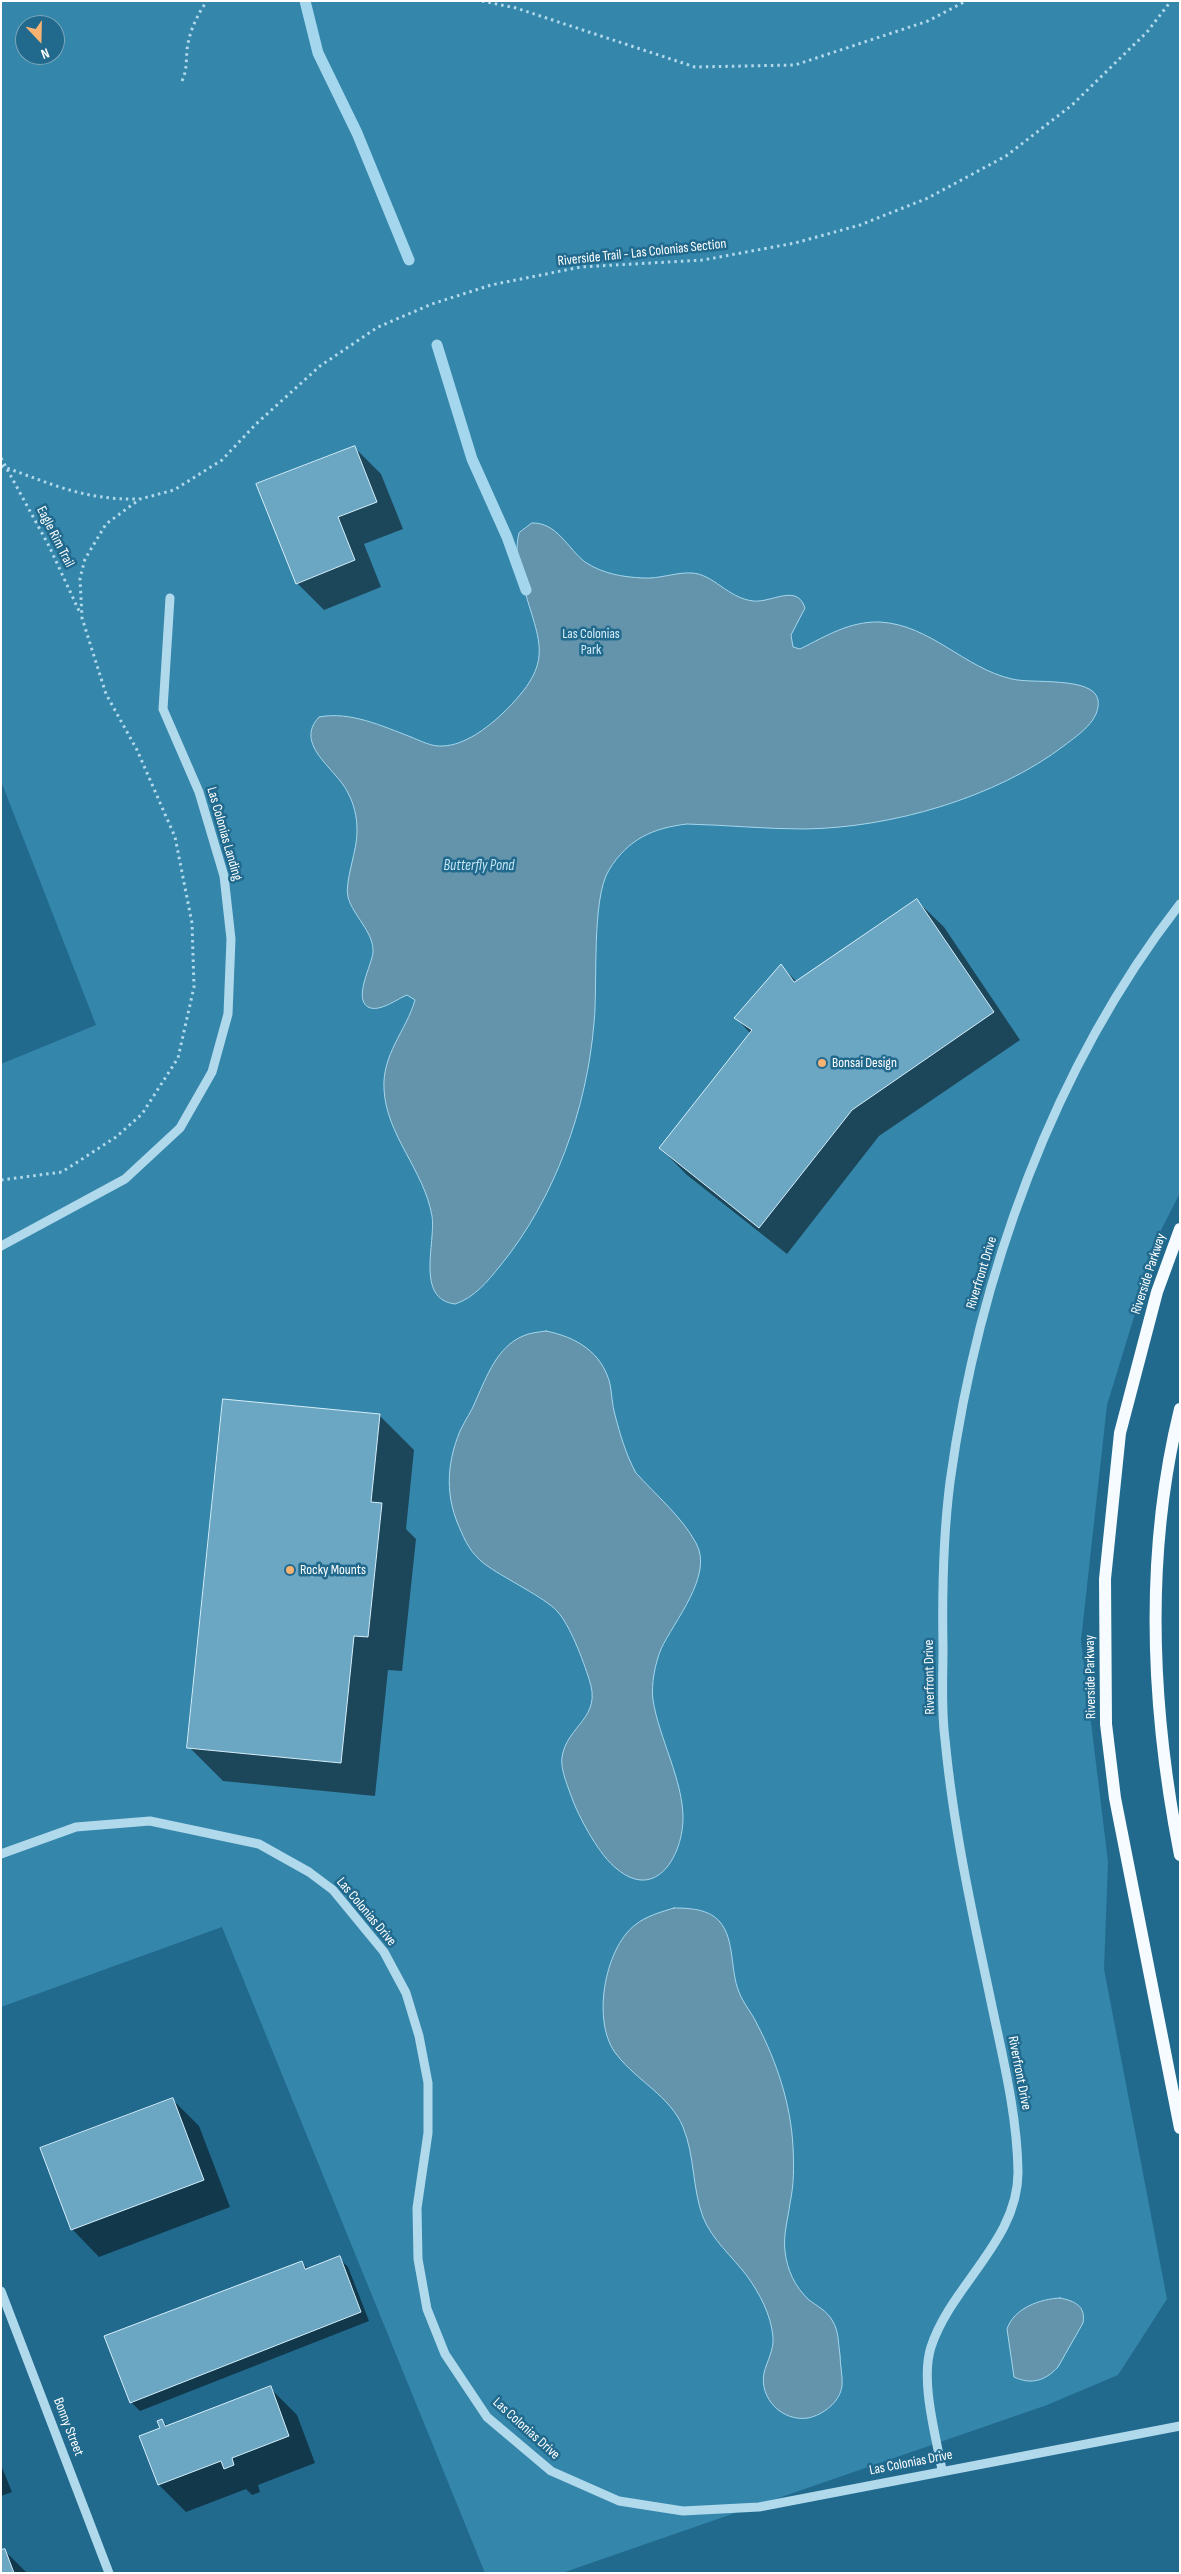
<!DOCTYPE html>
<style>
body{margin:0}
#map{position:relative;width:1181px;height:2574px;overflow:hidden;background:#216a8e;font-family:"Sofia Sans Condensed",sans-serif}
canvas{display:block}
.frame{position:absolute;inset:0;border:2px solid #fff;pointer-events:none}
.north{position:absolute;left:15px;top:15px;width:50px;height:50px;box-sizing:border-box;background:#216a8e;border:1px solid #7aa6bb;border-radius:50%;rotate:159deg;font-size:14px;font-weight:700;line-height:20px;text-align:center;color:#fff}
.north::after{content:'';display:block;margin:auto;width:18px;height:22px;background:#f8b271;clip-path:polygon(50% 0,100% 100%,50% 72%,0 100%)}
</style>
<div id="map">
<canvas width="1181" height="2574"></canvas>
<div class="frame"></div>
<div class="north">N</div>
</div>
<script>
const ctx = document.querySelector('canvas').getContext('2d');
ctx.lineJoin = 'round';
function fillPath(path, color) { ctx.fillStyle = color; ctx.fill(path, 'evenodd'); }
function strokePath(path, color, width, dash) { ctx.strokeStyle = color; ctx.lineWidth = width; ctx.lineCap = dash ? 'butt' : 'round'; ctx.setLineDash(dash || []); ctx.stroke(path); }
function label(font, color, halo, rows, align = 'center') {
  ctx.font = font + ' "Sofia Sans Condensed",sans-serif'; ctx.lineWidth = 5; ctx.setLineDash([]); ctx.textBaseline = 'middle'; ctx.strokeStyle = halo; ctx.fillStyle = color; for (const [text, x, y, turn = 0] of rows) {
    ctx.save(); ctx.translate(x, y); ctx.rotate((+turn || 0) * Math.PI / 180); ctx.textAlign = isNaN(turn) ? turn : align; if (halo) ctx.strokeText(text, 0, 0); ctx.fillText(text, 0, 0); ctx.restore();
  }
}
fillPath(new Path2D(`
 M1 1H1180V1193L1160 1232 1107 1405 1081 1640 1108 1862 1104 1969 1167 2299 1118 2375 1047 2405 562 2573H485L222 1927 1 2007V1064L96 1025 1 781ZM25 25H55V55H25Z`), '#3586ab');
const water = new Path2D(`
 M532 523C557 522 568 549 585 562 603 574 623 577 643 578 660 579 676 572 692 573 713 574 728 598 753 601 772 603 797 583 805 608L791 635 793 647 800 649C826 636 850 621 880 622 931 625 964 668 1012 679 1031 684 1094 676 1098 700 1101 720 1078 735 1065 745 996 798 890 828 804 829 765 829 726 825 687 824 653 828 628 839 609 870 591 899 598 986 594 1023 587 1108 555 1199 500 1266 488 1281 474 1298 455 1304 415 1299 436 1243 432 1216 424 1170 386 1135 384 1089 382 1054 406 1031 415 1000L407 995C397 999 379 1013 368 1007 353 998 372 965 373 952 374 932 353 916 348 897 344 882 358 849 357 830 357 817 354 804 348 793 337 769 293 745 319 717 350 711 382 726 411 737 421 741 432 747 443 746 465 745 487 728 502 714 559 659 538 644 521 577 518 562 515 548 519 533Z
 M546 1331C576 1337 602 1352 610 1384 612 1394 612 1405 615 1415 620 1434 626 1455 636 1473 656 1495 682 1517 696 1543 714 1575 674 1621 661 1649 655 1664 651 1684 653 1700 659 1738 683 1780 683 1818 683 1854 657 1902 617 1869 600 1856 581 1821 573 1801 569 1789 560 1770 562 1757 567 1725 603 1718 589 1679 583 1660 570 1625 557 1611 545 1598 506 1579 489 1567 475 1558 467 1546 461 1531 445 1498 446 1465 460 1431 465 1420 472 1411 476 1400 487 1376 497 1347 523 1336 529 1333 539 1332 546 1331Z
 M674 1908C690 1908 709 1909 720 1922 735 1940 730 1970 739 1992 743 2003 752 2013 757 2024 777 2062 791 2105 793 2147 794 2166 794 2185 790 2203 788 2219 783 2235 785 2251 787 2270 795 2287 809 2300 817 2306 827 2311 832 2320 839 2331 838 2342 840 2355 840 2365 843 2377 842 2386 840 2402 823 2415 808 2418 783 2422 759 2399 764 2373 767 2361 774 2350 773 2337 771 2315 760 2294 747 2276 732 2256 712 2240 703 2217 692 2188 695 2156 683 2127 670 2096 637 2081 617 2055 591 2024 604 1949 635 1925 646 1916 661 1912 674 1908Z
 M1060 2298C1075 2301 1086 2306 1083 2323L1058 2367C1045 2381 1031 2385 1014 2377L1007 2329C1014 2308 1040 2299 1060 2298Z`);
fillPath(water, '#6494ac');
strokePath(water, '#a4d7ed', 1);
fillPath(new Path2D(`
 M354 447 381 474 403 529 364 544 381 587 324 610 297 583Z
 M917 901 944 927 1020 1040 879 1136 787 1254 687 1175 660 1148 751 1034 736 1018 781 966 797 982Z
 M380 1416 414 1450 406 1529 416 1539 402 1671 388 1670 375 1796 223 1781 189 1747Z
 M173 2100 199 2126 230 2207 99 2257 73 2230 42 2149Z
 M339 2258 348 2267 369 2321 140 2411 131 2402 301 2262 308 2269Z
 M270 2388 297 2415 315 2463 258 2485 260 2492 252 2495 246 2489 186 2512 159 2485 162 2421 168 2426Z
 M1 2465 12 2492 1 2496Z
 M4 2550 27 2573H1Z`), '#0007');
strokePath(new Path2D(`
 M305 1 318 53 357 133 409 260
 M437 345 472 459 507 537 526 590`), '#a4d7ed', 11);
const building = new Path2D(`
 M355 446 377 502 338 517 355 560 296 584 256 484Z
 M917 899 994 1012 852 1110 759 1228 659 1148 752 1030 734 1018 781 964 794 982Z
 M223 1399 380 1414 371 1502 382 1503 368 1637 354 1636 341 1763 187 1748Z
 M173 2098 204 2180 71 2230 40 2148Z
 M340 2256 361 2312 130 2403 104 2336 302 2261 305 2269Z
 M271 2386 289 2436 232 2458 234 2465 224 2469 221 2461 158 2485 139 2436 160 2428 157 2421 162 2419 165 2426Z
 M5 2549 14 2573H1V2550Z`);
fillPath(building, '#6ba6c3');
strokePath(building, '#d5eef9', 1);
strokePath(new Path2D(`
 M482 1 516 8 695 67 795 65 928 21 966 1
 M182 81C187 70 186 62 187 50 189 32 197 15 207 1
 M1 458 49 546 80 613
 M1 466C53 484 82 500 139 499
 M1 1180 62 1172 116 1137 142 1114 178 1058 194 987 192 923 175 837 137 750 106 694 82 618 80 578 85 559 106 524 140 499 174 490 222 460 256 424 320 366 378 327 432 304 491 285 581 267 703 260 795 243 860 225 928 198 1006 156 1072 105 1147 32 1171 1`), '#b0d9ec', 3, [2.5, 4]);
strokePath(new Path2D(`
 M1 1246 125 1179 180 1128 212 1072 228 1014 231 939 224 876 199 792 163 709 170 598
 M1 1854 76 1827 150 1821 259 1844 309 1872 333 1890 384 1952 406 1993 419 2036 428 2083V2133L417 2208 418 2259 427 2309 445 2354 487 2417 551 2471 619 2501 683 2511 759 2507 1180 2426
 M1 2291 109 2573
 M942 2470C936 2436 920 2381 931 2347 951 2285 1019 2240 1018 2171 1017 2110 1001 2051 989 1992 971 1908 953 1824 945 1739 941 1709 943 1678 943 1648 942 1592 943 1537 950 1482 978 1278 1053 1067 1180 904`), '#b0d9ec', 9);
strokePath(new Path2D(`
 M1180 1229 1157 1292 1120 1433 1105 1579 1106 1724 1115 1798 1180 2128
 M1180 1409C1144 1555 1151 1708 1180 1855`), '#f5fbff', 12);
for (const [x, y, r, color] of [
 [822,1063,5,"#f8b271"],
 [290,1570,5,"#f8b271"]
]) { const dot = new Path2D(); dot.arc(x, y, r, 0, 2 * Math.PI); ctx.fillStyle = color; ctx.fill(dot); strokePath(dot, '#216a8e', 2); }
label('14px', '#fff', '#216a8e', [
 ["Riverside Trail - Las Colonias Section",642,253,-6],
 ["Eagle Rim Trail",55,537,63],
 ["Las Colonias Landing",224,834,74],
 ["Riverfront Drive",982,1273,-73],
 ["Riverside Parkway",1149,1274,-72],
 ["Riverfront Drive",930,1677,-91],
 ["Riverside Parkway",1091,1677,-91],
 ["Las Colonias Drive",366,1912,50],
 ["Riverfront Drive",1019,2073,79],
 ["Bonny Street",68,2427,69],
 ["Las Colonias Drive",526,2429,42],
 ["Las Colonias Drive",911,2463,-11]
]);
label('14px', '#d5eef9', '#216a8e', [
 ["Las Colonias",591,634],
 ["Park",591,650]
]);
label('14px', '#fff', '#216a8e', [
 ["Bonsai Design",832,1063],
 ["Rocky Mounts",300,1570]
], 'left');
label('italic 15px', '#c3e5f4', '#216a8e', [
 ["Butterfly Pond",479,866]
]);
</script>
